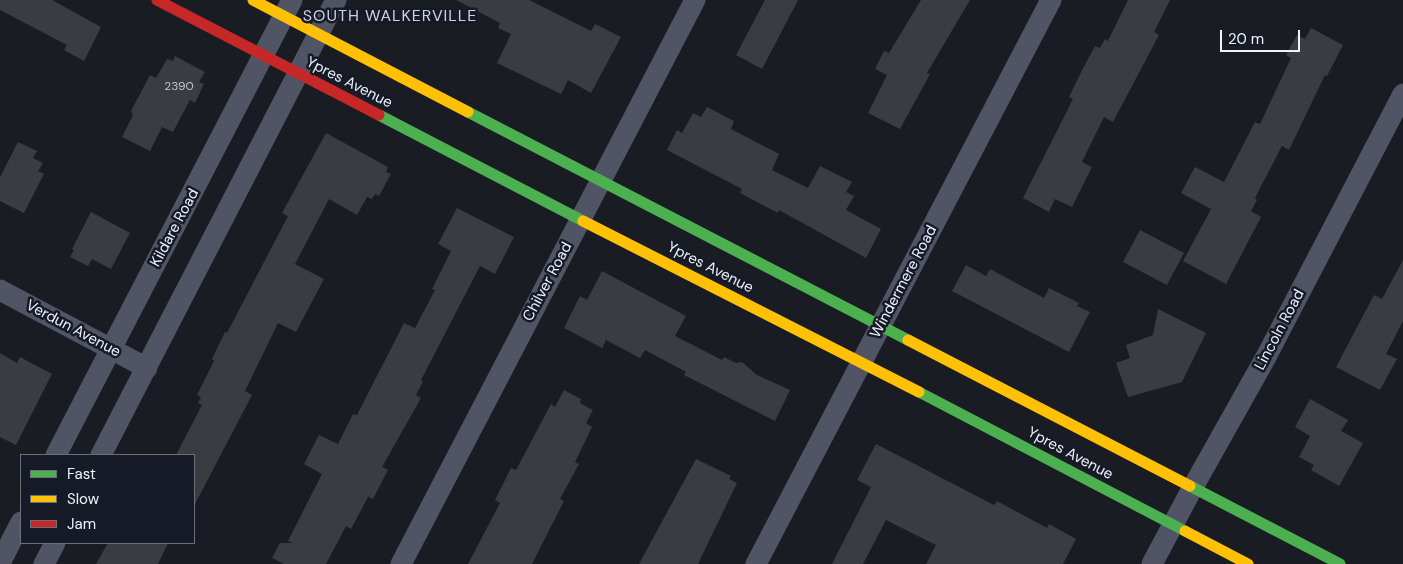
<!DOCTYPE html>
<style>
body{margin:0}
#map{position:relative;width:1403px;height:564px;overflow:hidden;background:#1a1c23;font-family:"DM Sans",sans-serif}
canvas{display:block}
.legend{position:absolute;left:20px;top:454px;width:175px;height:90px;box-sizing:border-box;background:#161a27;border:1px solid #6c707c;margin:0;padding:6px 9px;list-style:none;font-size:15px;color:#eef2fb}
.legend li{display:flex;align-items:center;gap:10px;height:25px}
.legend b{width:25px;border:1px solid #6c707c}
.scale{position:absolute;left:1220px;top:30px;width:80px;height:22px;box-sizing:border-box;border:2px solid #eef2fb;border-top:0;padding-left:6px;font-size:15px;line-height:18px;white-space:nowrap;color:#eef2fb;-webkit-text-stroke:4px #161a27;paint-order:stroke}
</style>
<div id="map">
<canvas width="1403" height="564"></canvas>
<ul class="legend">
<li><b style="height:6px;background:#4caf50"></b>Fast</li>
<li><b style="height:6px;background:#ffc107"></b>Slow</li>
<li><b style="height:6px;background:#c62828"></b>Jam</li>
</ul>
<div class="scale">20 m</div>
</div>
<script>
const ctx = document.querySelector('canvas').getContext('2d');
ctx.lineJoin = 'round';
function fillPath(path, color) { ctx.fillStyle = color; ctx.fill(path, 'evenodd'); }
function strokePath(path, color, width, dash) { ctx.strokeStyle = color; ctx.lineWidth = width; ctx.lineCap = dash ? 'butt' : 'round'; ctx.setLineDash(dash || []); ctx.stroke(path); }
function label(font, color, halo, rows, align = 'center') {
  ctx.font = font + ' "DM Sans",sans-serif'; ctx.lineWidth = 5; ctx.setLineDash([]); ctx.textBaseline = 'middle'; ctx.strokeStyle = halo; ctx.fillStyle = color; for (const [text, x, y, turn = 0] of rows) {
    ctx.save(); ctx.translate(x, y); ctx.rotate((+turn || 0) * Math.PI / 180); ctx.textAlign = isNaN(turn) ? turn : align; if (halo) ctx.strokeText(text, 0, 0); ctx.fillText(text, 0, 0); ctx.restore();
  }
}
fillPath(new Path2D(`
 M0 0H52L101 27 84 61 64 50 67 45 0 10Z
 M456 0H529L591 31 595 24 621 37 591 93 568 80 561 94 497 63 511 34 498 28 500 23Z
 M765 0H798L762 69 736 55Z
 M921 0H970L927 73 930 74 900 129 868 113 887 75 875 69 884 51 889 53Z
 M1128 0H1170L1154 32 1159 35 1113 122 1104 117 1082 162 1092 167 1072 207 1055 199 1049 212 1023 198 1073 99 1069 97 1082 70 1095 46 1100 48 1105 39 1108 41Z
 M1311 28 1343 45 1327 76 1325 75 1289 150 1282 146 1255 198 1257 200 1251 211 1261 217 1226 284 1183 261 1211 209 1181 193 1195 167 1224 182 1255 122 1260 124 1291 58 1286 55 1297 35 1305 39Z
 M175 56 205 72 199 82 204 84 195 103 190 100 173 132 162 127 150 151 122 137 133 115 131 111 150 75 156 78 167 59 173 61Z
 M707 107 734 121 731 129 779 154 772 170 808 188 820 166 852 182 846 192 854 196 846 210 881 229 866 258 779 210 778 213 740 193 742 189 667 150 677 130 682 133 693 113 701 117Z
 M326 133 388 167 386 172 391 174 379 196 375 194 372 199 367 197 357 215 329 199 295 264 324 279 296 332 278 323 245 391 252 395 194 506V455H176L202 405 198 403 201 397 197 395 214 361 212 359 225 332 227 333 288 216 282 213Z
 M18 142 37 151 33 158 43 163 38 171 44 174 24 213 0 201V177Z
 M457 208 514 237 495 274 480 266 421 380 423 382 416 395 421 398 382 467 388 470 373 499 368 497 351 529 346 526 326 564H284L272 558 280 543H293L288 541 322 474 304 464 319 435 338 444 353 414 357 415 404 323 415 328 435 290 432 289 451 251 438 244Z
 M91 212 130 233 111 269 92 259 88 266 70 257 74 250 72 249Z
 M1140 230 1184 253 1167 285 1123 262Z
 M1403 260V321L1386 354 1397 359 1380 390 1336 367 1374 295 1382 299Z
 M966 265 986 276 990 269 1044 298 1049 288 1079 303 1077 306 1090 312 1069 352 952 291Z
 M602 271 686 316 675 336 722 360 724 357 736 363 742 362 757 375 790 390 775 421 684 375 686 372 645 350 640 358 606 340 602 348 564 328 580 296 587 300Z
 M1158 309 1206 333 1182 382 1128 397 1116 363 1130 358 1126 345 1153 335Z
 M0 353 17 363 20 357 52 374 16 445 0 437Z
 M564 390 581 399 580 403 593 410 586 423 592 427 575 462 579 464 560 499 564 501 532 564H468L500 503 495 500 511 468 516 470 551 404 555 407Z
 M1310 399 1348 420 1341 431 1363 443 1339 486 1311 470 1314 465 1299 457 1310 436 1295 427Z
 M876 444 994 505 997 501 1047 528 1049 524 1076 539 1063 564H926L936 545 886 520 863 564H832L871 487 857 480Z
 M696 459 731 476 729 479 737 483 698 564H639Z
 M108 543H168L158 564H96Z`), '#3a3c42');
strokePath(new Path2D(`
 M0 290 147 368
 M56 455 292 0
 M101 455 336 0
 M0 563 21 522
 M44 564 55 543
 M401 564 695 0
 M756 564 1051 0
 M1152 564 1193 487 1266 357 1403 94`), '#505464', 21);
strokePath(new Path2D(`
 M468 112 908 340
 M379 115 583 221
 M919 392 1185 531
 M1190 486 1340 564`), '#4caf50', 11);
strokePath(new Path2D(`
 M253 0 468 112
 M583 221 919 392
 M908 340 1190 486
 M1185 531 1248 564`), '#ffc107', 11);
strokePath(new Path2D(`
 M157 0 379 115`), '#c62828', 11);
label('12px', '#c1c4cd', null, [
 ["2390",179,87]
]);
label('15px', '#eef2fb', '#161a27', [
 ["Ypres Avenue",349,83,27],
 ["Kildare Road",175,228,-62],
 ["Ypres Avenue",710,268,27],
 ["Chilver Road",548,282,-62],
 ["Windermere Road",904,282,-62],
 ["Verdun Avenue",73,329,28],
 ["Lincoln Road",1280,330,-62],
 ["Ypres Avenue",1070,454,28]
]);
ctx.letterSpacing = '1px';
label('16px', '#cbd2e3', '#161a27', [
 ["SOUTH WALKERVILLE",390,17]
]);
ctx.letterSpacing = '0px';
</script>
